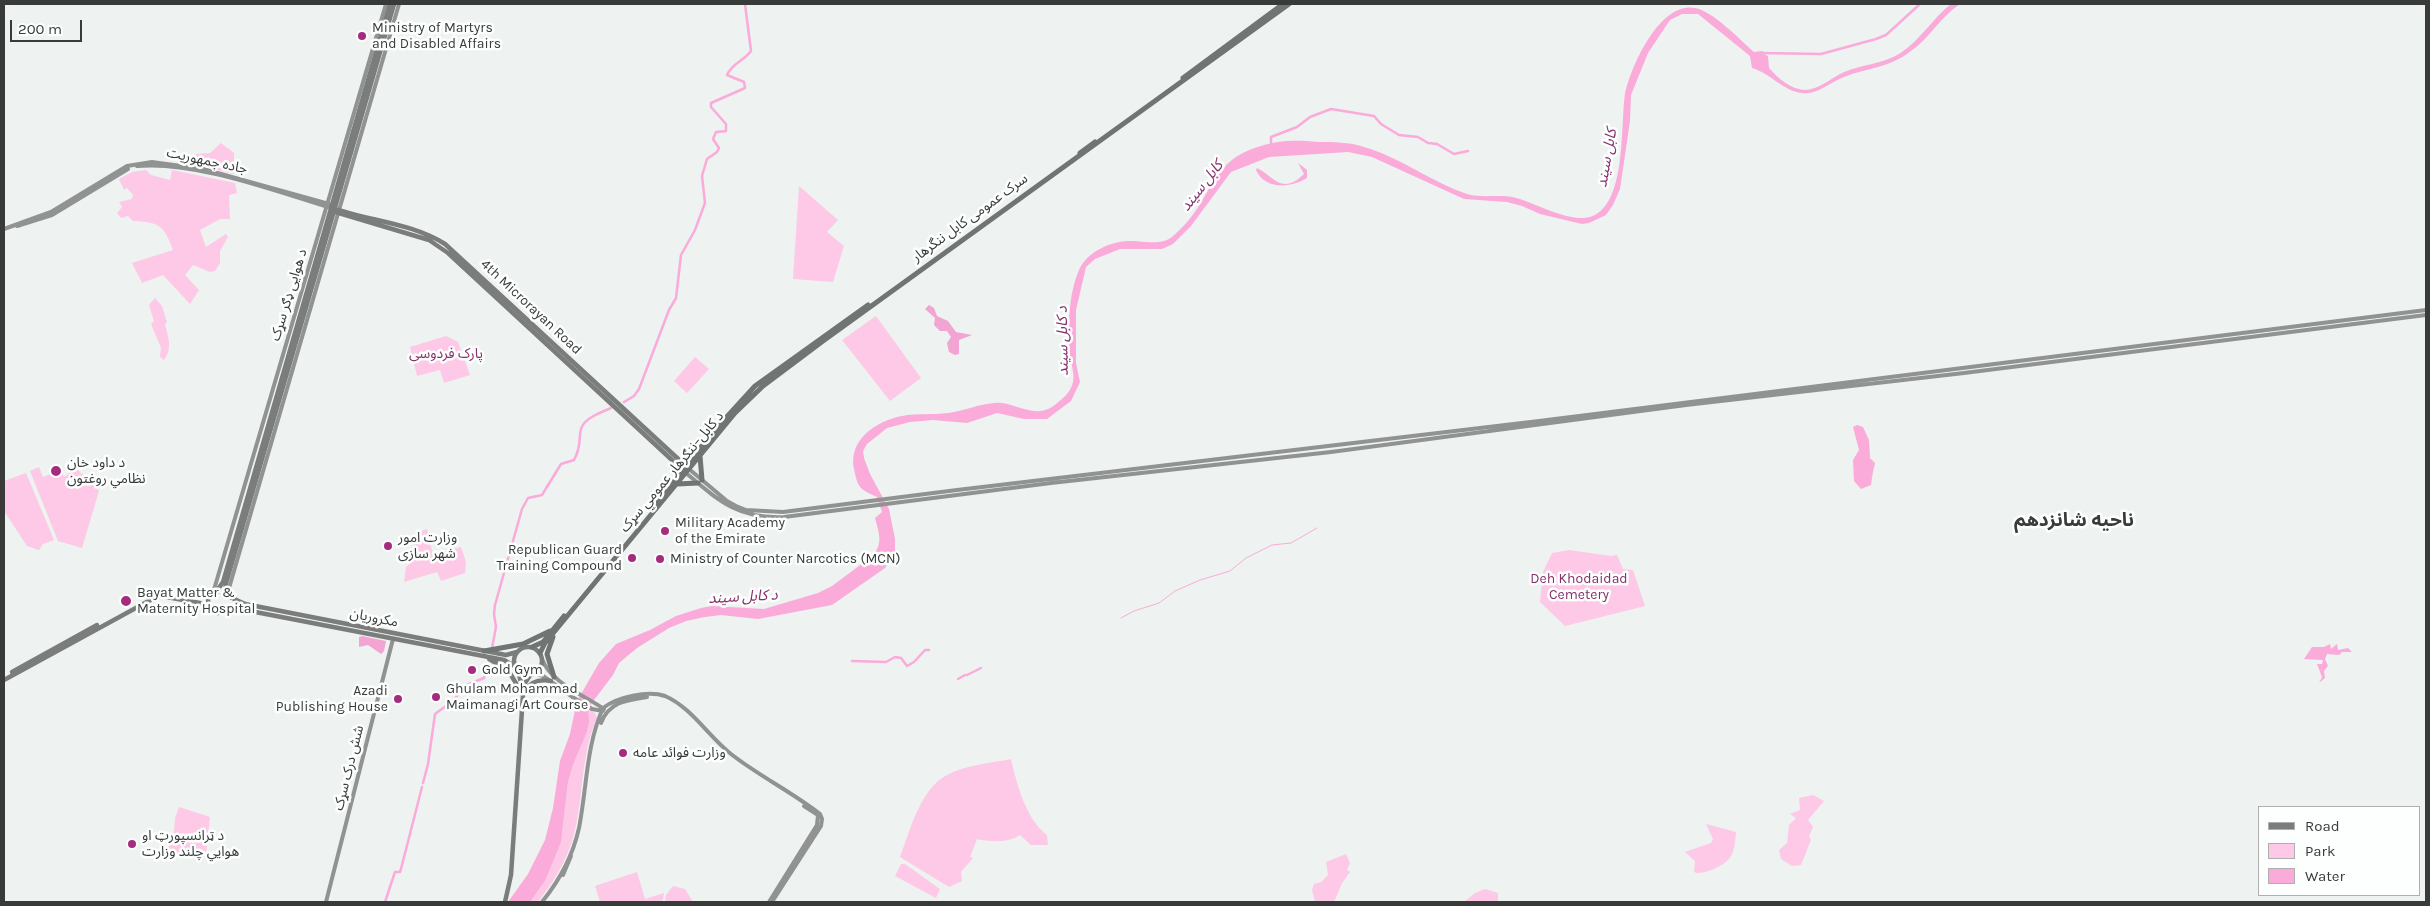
<!DOCTYPE html>
<meta charset="utf-8">
<style>
body{margin:0}
#map{position:relative;width:2430px;height:906px;overflow:hidden;background:#eef2f0;font-family:Karla,sans-serif}
canvas{display:block}
.frame{position:absolute;inset:0;border:5px solid #393a3a;pointer-events:none}
.legend{position:absolute;left:2258px;top:806px;width:162px;height:90px;box-sizing:border-box;background:#fcfffe;border:1px solid #aeb0b0;margin:0;padding:6px 9px;list-style:none;font-size:15px;color:#393a3a}
.legend li{display:flex;align-items:center;gap:10px;height:25px}
.legend b{width:25px;border:1px solid #aeb0b0}
.scale{position:absolute;left:10px;top:20px;width:72px;height:22px;box-sizing:border-box;border:2px solid #393a3a;border-top:0;padding-left:6px;font-size:15px;line-height:18px;white-space:nowrap;color:#393a3a;-webkit-text-stroke:4px #fcfffe;paint-order:stroke}
</style>
<div id="map">
<canvas width="2430" height="906"></canvas>
<div class="frame"></div>
<ul class="legend">
<li><b style="height:6px;background:#7a7d7b"></b>Road</li>
<li><b style="height:14px;background:#fdc9e7"></b>Park</li>
<li><b style="height:14px;background:#faabda"></b>Water</li>
</ul>
<div class="scale">200 m</div>
</div>
<script>
const ctx = document.querySelector('canvas').getContext('2d');
ctx.lineJoin = 'round';
function fillPath(path, color) { ctx.fillStyle = color; ctx.fill(path, 'evenodd'); }
function strokePath(path, color, width, dash) { ctx.strokeStyle = color; ctx.lineWidth = width; ctx.lineCap = dash ? 'butt' : 'round'; ctx.setLineDash(dash || []); ctx.stroke(path); }
function label(font, color, halo, rows, align = 'center') {
  ctx.font = font + ' Karla,"Noto Sans Arabic",sans-serif'; ctx.lineWidth = 5; ctx.setLineDash([]); ctx.textBaseline = 'middle'; ctx.strokeStyle = halo; ctx.fillStyle = color; for (const [text, x, y, turn = 0] of rows) {
    ctx.save(); ctx.translate(x, y); ctx.rotate((+turn || 0) * Math.PI / 180); ctx.textAlign = isNaN(turn) ? turn : align; if (halo) ctx.strokeText(text, 0, 0); ctx.fillText(text, 0, 0); ctx.restore();
  }
}
fillPath(new Path2D(`
 M221 143 234 153V174L196 165V154L210 153Z
 M146 170 151 175 170 180 172 170 235 183 237 193 229 195 230 219H220L200 230 206 247 226 234 228 237 220 251V263L215 271 210 272 193 265 185 275 199 290 190 304 163 275 142 283 132 263 173 250C164 225 159 222 133 221L128 216 121 218 117 213 122 207 119 202 132 199 133 195 127 188 124 190 119 179 132 172Z
 M799 186 838 220 827 232 844 246 833 282 793 279Z
 M155 298 162 306 167 322 165 324C168 337 173 348 164 360L160 357 161 348 151 324 154 321 149 305Z
 M876 316 921 378 890 401 842 340Z
 M446 336 458 342 470 375 444 383 440 370 417 376 410 347Z
 M695 357 709 369 687 393 674 381Z
 M39 467 43 477 61 470 64 477 76 468 99 491 82 548 58 541 30 471Z
 M26 473 54 540 43 544 39 550 27 546 4 511V481Z
 M427 529 433 555 461 547 466 562 465 573 441 581 437 572 404 582 406 567 410 563 416 533Z
 M1569 550 1611 556 1617 555 1623 569 1633 570 1645 606 1565 626 1540 602 1543 572 1552 553Z
 M588 708 595 713 597 718C580 756 584 799 573 838 566 862 553 883 538 902H530L545 881 562 833 568 782 573 765 587 732Z
 M1011 759C1017 785 1026 819 1047 835L1048 845H1031L1020 835C1008 843 991 842 977 839L970 857 973 858 961 872 962 881 949 887 900 857C910 831 920 789 947 775 966 765 991 763 1011 759Z
 M1813 795 1824 801 1808 820 1813 827 1809 836 1811 840 1801 865 1792 866 1781 859 1779 850 1787 843 1789 825 1796 818 1790 814 1800 810 1799 798Z
 M179 807 210 817 206 854 203 857 168 855 169 842H173L175 818Z
 M1706 824 1736 832C1735 841 1735 852 1729 859 1723 866 1702 876 1694 872L1695 861 1685 852 1711 843 1713 839Z
 M1346 854 1350 863 1347 870 1350 872 1342 883 1334 902H1315L1312 890 1314 884 1321 882 1328 875 1326 862Z
 M901 864H905L940 889 936 898 895 876Z
 M637 872 645 899 664 893 663 900 660 902H600L595 886Z
 M673 886 685 889 693 902H665L666 895Z
 M1485 889 1498 893V902H1464L1475 893Z`), '#fdc9e7');
fillPath(new Path2D(`
 M929 305 934 308 937 316 948 321 956 332 972 335 959 340V354L955 355 949 352 947 343 951 337 947 331H940L934 325 935 318 925 309Z
 M362 636 386 641 384 651 381 654 368 645 359 647V637Z`), '#f2a4d3');
fillPath(new Path2D(`
 M1951 4H1960C1940 17 1930 38 1911 51 1887 69 1869 67 1844 77 1830 82 1818 95 1802 93 1783 91 1770 73 1752 68L1750 56 1698 14H1682L1670 20 1648 53 1631 95 1630 121 1620 189 1613 205 1606 215 1589 223 1582 224 1540 214 1522 206 1507 202 1464 199 1372 157 1348 152 1269 157 1231 172 1191 226 1173 244 1162 249H1120L1095 259 1086 267 1076 310V363L1080 382 1071 401 1047 419H1024L997 413 967 423 933 420 910 422 887 428 867 444 863 451 864 458 870 474 889 509 895 539V555L885 568 832 605 758 619 721 615 705 617 686 621 669 628 637 648 619 663 613 675 588 708 589 722 587 732 573 765 568 782 561 842 545 881 530 902H508L528 874 545 840 553 808 560 761 570 734 577 701 599 663 616 644 650 630 676 616 701 608 712 606 764 609 818 593 832 586 871 557C884 545 879 533 875 518L882 512 877 497C860 489 858 489 854 469 848 440 876 421 902 416 917 413 933 415 948 413 964 411 979 404 994 403 1014 401 1032 419 1052 407 1060 401 1071 393 1073 382 1075 374 1071 364 1070 356 1068 329 1068 295 1079 270 1087 252 1109 242 1128 241 1143 240 1161 247 1173 236 1219 198 1203 155 1278 142 1291 140 1304 141 1318 142 1333 142 1349 142 1364 147 1400 157 1431 182 1467 194 1484 199 1503 193 1520 199 1538 205 1564 219 1584 218 1628 215 1620 124 1625 94 1631 66 1660 1 1695 8 1713 11 1740 40 1754 52L1763 51 1762 53 1768 56 1769 68C1779 79 1790 89 1805 90 1817 90 1829 80 1840 74 1860 64 1883 65 1902 52 1921 39 1933 18 1951 4Z
 M1298 163 1307 170V178C1291 188 1265 190 1256 170L1257 168C1274 176 1281 196 1304 174Z
 M1857 425 1863 427 1869 440 1870 458 1875 463C1873 471 1872 477 1871 485L1861 489 1854 481 1853 460 1859 450 1853 427Z
 M2330 644 2331 649 2337 644 2338 650 2348 648 2352 652H2342L2339 655 2327 654 2325 659 2328 666 2324 671 2325 678 2319 683 2322 677 2317 664H2322L2323 660 2304 659 2312 647H2324Z`), '#faabda');
strokePath(new Path2D(`
 M1121 618 1134 611 1159 603 1175 591 1200 580 1230 571 1246 558 1272 545 1291 543 1317 528`), '#faabda', 1);
strokePath(new Path2D(`
 M1759 53 1821 54 1876 39 1886 35 1920 4
 M1271 146V137L1297 127 1310 117 1331 109 1374 116 1381 124 1399 135 1418 137 1428 143 1437 144 1454 154 1468 151
 M624 402 634 396 639 389 669 310 676 298 681 255 695 230 705 203 702 176 707 159 717 152 719 148 713 139 716 132 726 131V124L711 107V103L745 88 744 82 727 75C732 63 744 61 751 51L745 4
 M492 648 496 627 494 614 495 605 522 509 528 498 542 495 561 464 574 460C582 445 578 441 581 429 584 418 602 412 611 408
 M852 661 886 662 895 657 901 658 907 666 914 662 925 650H929
 M967 675 981 668
 M958 679 965 675
 M423 783 428 764 435 714 454 700 464 686 484 678 489 665
 M385 902 395 872H400L402 865 422 787`), '#faabda', 2.5);
strokePath(new Path2D(`
 M137 166C195 161 272 190 328 207
 M17 226 52 215 128 169
 M4 229 51 212 127 166 152 162 203 169 329 204
 M689 469 727 501 736 506 746 510 783 512 957 490 1539 421 2426 310
 M686 473C719 501 738 519 784 517L1051 483 1331 452 1686 405 1964 373 2426 315
 M213 593 386 4
 M227 595 399 4
 M542 659C551 683 584 695 604 709
 M534 673 543 676 574 698 592 709 603 711
 M601 723C609 702 626 700 647 697
 M563 875 571 856
 M326 902 393 639
 M542 902C559 881 573 855 579 828 587 787 586 746 603 708 617 697 648 690 665 696 691 707 709 737 731 754 759 776 792 792 820 814L822 819 821 826 772 902
 M769 902 817 825 818 815 804 806`), '#909392', 4);
strokePath(new Path2D(`
 M333 208C369 221 412 223 445 244L688 468
 M332 211 429 240 448 253 685 472
 M216 592 223 582 390 4
 M225 594 226 583 394 4
 M228 596 245 604 506 655 517 652
 M182 597 210 596
 M209 608 208 599 213 593 218 592
 M514 661a14 14 0 1 1 28 0a14 14 0 1 1-28 0Z
 M489 659 508 670 523 695
 M518 670 522 687
 M12 672 97 625
 M4 680 156 597 161 596 200 603 218 613 228 609 245 610 504 660 516 667
 M525 691C531 681 540 679 551 681
 M505 902 511 875 523 695 525 683 531 674`), '#7a7d7b', 4.5);
strokePath(new Path2D(`
 M1183 78 1283 4
 M1080 153 1095 142
 M700 456 702 480
 M677 484 698 483
 M655 505 713 432 755 386 868 305
 M553 637 547 654 554 677
 M532 647 543 642 564 616
 M484 651 523 644 550 631
 M540 653 545 643 735 413 763 386 823 341 1289 4`), '#707472', 5);
for (const [x, y, r, color] of [
 [362,36,5,"#a52b7f"],
 [56,471,6,"#a52b7f"],
 [665,531,5,"#a52b7f"],
 [388,546,5,"#a52b7f"],
 [632,558,5,"#a52b7f"],
 [660,559,5,"#a52b7f"],
 [126,601,6,"#a52b7f"],
 [472,670,5,"#a52b7f"],
 [436,697,5,"#a52b7f"],
 [398,699,5,"#a52b7f"],
 [623,753,5,"#a52b7f"],
 [132,844,5,"#a52b7f"]
]) { const dot = new Path2D(); dot.arc(x, y, r, 0, 2 * Math.PI); ctx.fillStyle = color; ctx.fill(dot); strokePath(dot, '#fcfffe', 2); }
label('14px', '#393a3a', '#fcfffe', [
 ["Ministry of Martyrs",372,28],
 ["and Disabled Affairs",372,44],
 ["د داود خان",67,463],
 ["نظامي روغتون",67,479],
 ["Military Academy",675,523],
 ["of the Emirate",675,539],
 ["وزارت امور",398,538],
 ["شهر سازی",398,554],
 ["Republican Guard",622,550,"right"],
 ["Training Compound",622,566,"right"],
 ["Ministry of Counter Narcotics (MCN)",670,559],
 ["Bayat Matter &",137,593],
 ["Maternity Hospital",137,609],
 ["Gold Gym",482,670],
 ["Ghulam Mohammad",446,689],
 ["Maimanagi Art Course",446,705],
 ["Azadi",388,691,"right"],
 ["Publishing House",388,707,"right"],
 ["وزارت فوائد عامه",633,753],
 ["د ټرانسپورټ او",142,836],
 ["هوایي چلند وزارت",142,852]
], 'left');
label('14px', '#393a3a', '#fcfffe', [
 ["جاده جمهوریت",207,161,12],
 ["سرک عمومی کابل ننگرهار",970,218,-36],
 ["د هوایی ډګر سړک",289,295,-73],
 ["4th Microrayan Road",531,307,43],
 ["د کابل–ننګرهار عمومي سړک",672,472,-50],
 ["مکروریان",374,618,11],
 ["شش درک سړک",349,768,-76]
]);
label('14px', '#88306b', '#fcfffe', [
 ["پارک فردوسی",446,354],
 ["Deh Khodaidad",1579,579],
 ["Cemetery",1579,595]
]);
label('italic 15px', '#89306c', '#fcfffe', [
 ["کابل سيند",1607,158,-80],
 ["کابل سيند",1202,186,-52],
 ["د کابل سيند",1063,341,-91],
 ["د کابل سيند",743,597,-3]
]);
label('bold 19px', '#393a3a', '#fcfffe', [
 ["ناحیه شانزدهم",2074,521]
]);
</script>
